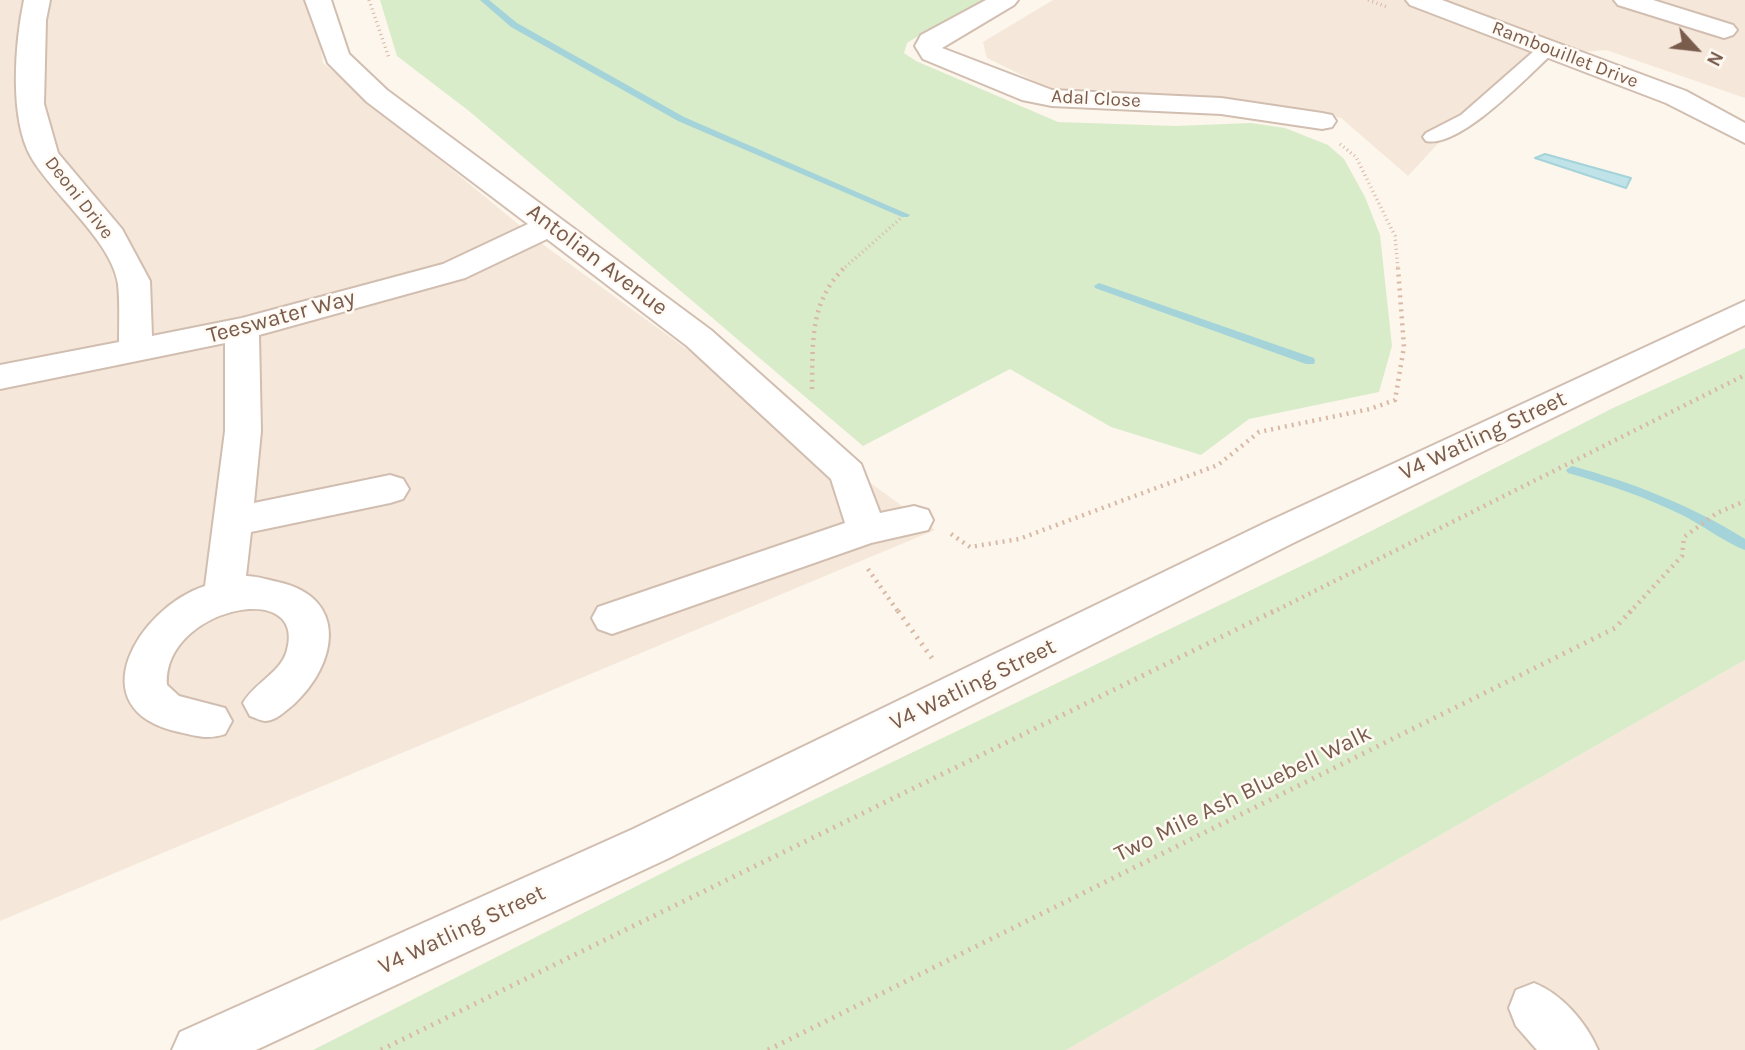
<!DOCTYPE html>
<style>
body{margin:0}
#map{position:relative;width:1745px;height:1050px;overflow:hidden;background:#fdf6ec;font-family:Karla,sans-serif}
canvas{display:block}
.north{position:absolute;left:1661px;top:14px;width:70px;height:70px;-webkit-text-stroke:5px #fffaf3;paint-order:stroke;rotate:117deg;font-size:19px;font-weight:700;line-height:28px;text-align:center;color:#7a5c4d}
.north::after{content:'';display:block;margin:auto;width:24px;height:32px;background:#7a5c4d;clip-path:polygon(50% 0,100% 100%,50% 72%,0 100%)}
</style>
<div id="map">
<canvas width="1745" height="1050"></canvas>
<div class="north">N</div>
</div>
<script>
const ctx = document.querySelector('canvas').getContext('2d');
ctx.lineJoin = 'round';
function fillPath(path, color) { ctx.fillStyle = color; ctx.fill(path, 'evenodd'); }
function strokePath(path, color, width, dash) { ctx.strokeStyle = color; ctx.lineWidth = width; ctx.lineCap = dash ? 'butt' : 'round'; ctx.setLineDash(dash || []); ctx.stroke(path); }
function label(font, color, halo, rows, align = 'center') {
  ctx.font = font + ' Karla,sans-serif'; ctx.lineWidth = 5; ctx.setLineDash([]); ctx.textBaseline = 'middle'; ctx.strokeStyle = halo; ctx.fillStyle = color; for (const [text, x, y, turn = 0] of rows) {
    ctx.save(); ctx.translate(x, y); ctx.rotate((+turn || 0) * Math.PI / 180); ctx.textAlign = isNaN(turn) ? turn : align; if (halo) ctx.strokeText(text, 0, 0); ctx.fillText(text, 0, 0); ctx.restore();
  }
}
fillPath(new Path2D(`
 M0 0H314L323 63 541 243 935 530 0 921Z
 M1053 0H1745V98L1606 50 1552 55 1446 135 1408 176 1341 118 1272 104 1182 95 1054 91 987 58 983 42Z
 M1745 660V1050H1066Z`), '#f5e8da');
fillPath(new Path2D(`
 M380 0H997L933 35H920L907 43 904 53 916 61 1058 122 1176 126 1251 123 1285 128 1328 145 1344 159 1365 197 1380 235 1392 346 1379 392 1249 419 1201 455 1111 427 1010 369 863 446 469 111 397 56Z
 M1745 348V660L1066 1050H313L684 862 1322 556 1613 408Z`), '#d8ecc9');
const water = new Path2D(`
 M1545 154 1631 178 1626 188 1535 158Z`);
fillPath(water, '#bfe3e8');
strokePath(water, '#a5d3da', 2);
fillPath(new Path2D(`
 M480 0H489L517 23 684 117 910 215 908 217H902L678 121 511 27Z
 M1099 283 1314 358 1315 361 1314 364H1306L1095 288 1094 286Z
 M1572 466C1633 483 1691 505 1745 539V550C1726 543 1702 525 1682 515 1646 497 1607 484 1568 473L1566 470Z`), '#a5d3da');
const service = new Path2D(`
 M1548 43 1557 48 1554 52C1530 74 1460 149 1426 141L1423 137 1426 133 1461 115 1542 44Z`);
const minor = new Path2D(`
 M24 0H50L46 20 44 104 58 153 122 229 150 281 152 336 242 318 443 264 528 224 367 102 328 63 305 0H331L349 54 387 90 711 330 861 464 880 513 914 506 928 510 933 520 928 530 871 543 612 634 598 629 592 618 598 607 845 523 831 479 687 346 547 239 465 278 259 335 261 431 254 503 390 475 403 479 409 489 403 499 390 503 251 532 246 576C257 576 268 580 278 582 350 598 337 665 293 705 285 711 276 721 265 721 261 721 254 717 250 716L243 703C254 683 282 672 287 650 307 577 162 609 167 685L179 696 225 708 232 721 225 734C208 740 196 736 179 732 77 710 138 608 205 586L225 431V343L0 389V365L119 342C119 323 120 303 118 284 112 241 52 194 31 157 9 118 15 43 24 0Z
 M986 0H1018L1014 5 942 48 1052 90 1221 98 1322 113 1332 115 1336 121 1332 127 1322 129 1221 114 1052 106 1022 100 923 59 915 46 921 35Z
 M1406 0H1442L1686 91 1745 123V143L1666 103 1410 5Z
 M1614 0H1653L1733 25 1737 30 1733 35 1724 38 1618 5Z
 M1534 983C1562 994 1586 1022 1598 1050H1537L1516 1026 1509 1008 1516 990Z`);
const tertiary = new Path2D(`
 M1745 301V325L1293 543 667 859 256 1050H172L180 1032 633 829 1265 523Z`);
strokePath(service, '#d1beb0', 4);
strokePath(minor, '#d1beb0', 4);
strokePath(tertiary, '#d1beb0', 4);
strokePath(new Path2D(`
 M369 0 389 58
 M1368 0 1387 7
 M1340 144 1356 157 1395 236 1398 270
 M842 270 901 218`), '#d9b8a5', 3.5, [1, 3.5]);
strokePath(new Path2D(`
 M812 389C813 343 809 303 844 268
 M951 534 970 547 1019 539 1218 465 1259 432 1370 409 1395 400 1404 347 1398 268
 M868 569 899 613
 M1271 613 1745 375
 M1629 613 1682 556 1684 537 1717 513 1745 501`), '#d9b8a5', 4.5, [2, 5]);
strokePath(new Path2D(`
 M898 611 934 661
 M381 1050 1274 611
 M768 1050 1615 628 1631 611`), '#d9b8a5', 5, [2, 6]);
fillPath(service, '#fff');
fillPath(minor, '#fff');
fillPath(tertiary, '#fff');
label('19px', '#7a5c4d', '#fffaf3', [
 ["Rambouillet Drive",1565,55,21],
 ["Adal Close",1096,99,3],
 ["Deoni Drive",79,198,52]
]);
label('23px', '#7a5c4d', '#fffaf3', [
 ["Antolian Avenue",597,260,37],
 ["Teeswater Way",281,317,-15],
 ["V4 Watling Street",1483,436,-25],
 ["V4 Watling Street",973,685,-26],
 ["Two Mile Ash Bluebell Walk",1243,794,-26],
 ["V4 Watling Street",462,930,-25]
]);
</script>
